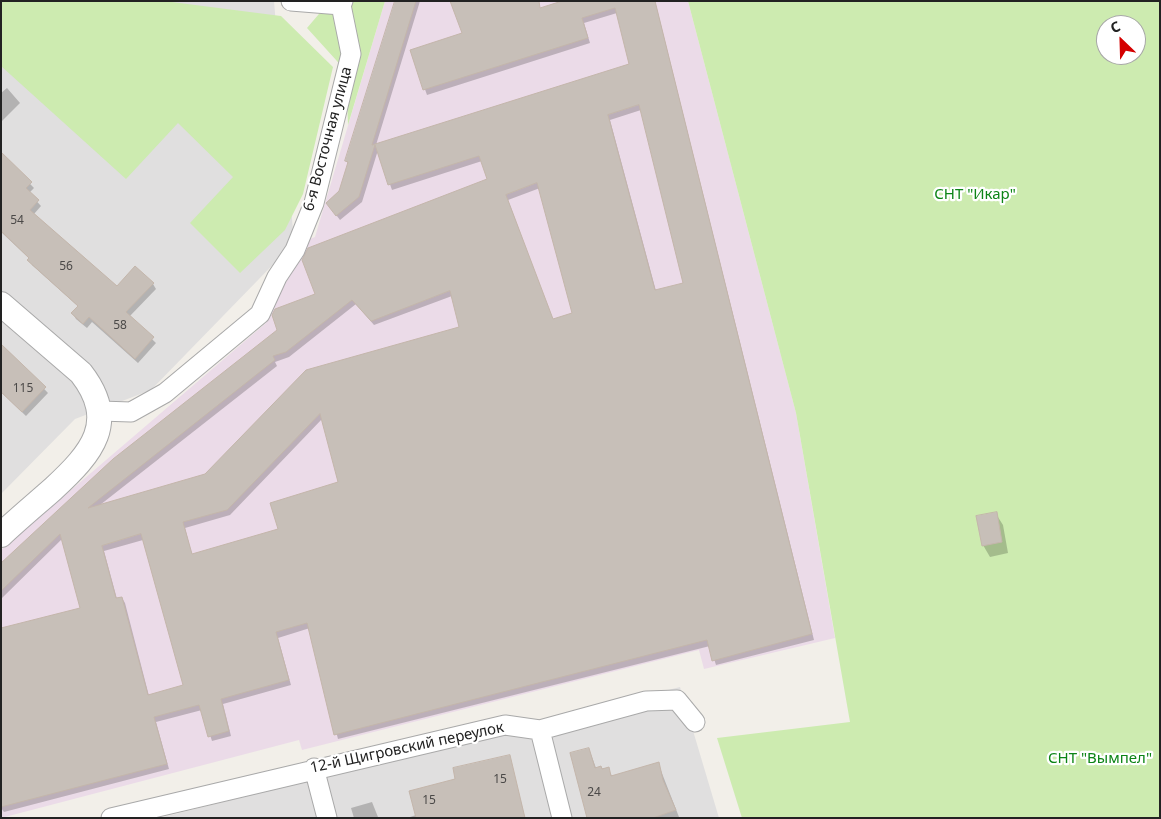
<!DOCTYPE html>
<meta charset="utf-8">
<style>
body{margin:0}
#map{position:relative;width:1161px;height:819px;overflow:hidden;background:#f2efe9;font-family:"Noto Sans",sans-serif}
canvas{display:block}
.frame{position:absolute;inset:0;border:2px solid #222;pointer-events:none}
.north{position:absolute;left:1096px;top:15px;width:50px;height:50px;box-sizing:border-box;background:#fff;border:1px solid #a7a7a7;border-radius:50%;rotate:336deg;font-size:14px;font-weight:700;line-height:20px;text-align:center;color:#222}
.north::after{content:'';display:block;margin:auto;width:18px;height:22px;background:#d40000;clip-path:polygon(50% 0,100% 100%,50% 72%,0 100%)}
</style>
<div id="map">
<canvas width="1161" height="819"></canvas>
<div class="frame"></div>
<div class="north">С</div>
</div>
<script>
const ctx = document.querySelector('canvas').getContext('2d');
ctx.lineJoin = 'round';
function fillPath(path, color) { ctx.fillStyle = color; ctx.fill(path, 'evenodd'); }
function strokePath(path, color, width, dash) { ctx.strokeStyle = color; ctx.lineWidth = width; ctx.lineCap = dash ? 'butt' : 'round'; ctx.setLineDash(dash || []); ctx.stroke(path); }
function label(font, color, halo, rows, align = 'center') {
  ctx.font = font + ' "Noto Sans",sans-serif'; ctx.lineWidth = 4.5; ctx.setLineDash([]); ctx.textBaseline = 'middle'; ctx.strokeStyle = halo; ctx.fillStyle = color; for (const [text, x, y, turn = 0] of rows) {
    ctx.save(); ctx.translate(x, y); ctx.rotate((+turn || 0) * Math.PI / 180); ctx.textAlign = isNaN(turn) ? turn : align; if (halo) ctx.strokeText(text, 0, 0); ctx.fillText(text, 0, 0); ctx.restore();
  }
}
fillPath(new Path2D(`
 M1 1H274L294 243 151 390 75 419 1 494Z
 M680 687 719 818H159Z`), '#e0dfdf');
fillPath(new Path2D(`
 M385 1H688L796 413 835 638 704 669 699 650 302 750 299 740 1 818V550L266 323 259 307 290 247 315 237Z`), '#ebdbe8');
fillPath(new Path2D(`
 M1 1H164L281 16 333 67 303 194 285 230 240 273 190 223 233 177 178 123 126 179 1 66Z
 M330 1H385L348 125 346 71 307 28Z
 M688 1H1160V818H742L717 738 850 722 796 413ZM1106 25H1136V55H1106Z`), '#cdebb0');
fillPath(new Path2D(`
 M396 1H420L376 145 630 65 617 13 584 23 590 43 427 95 411 50 566 1H655L814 640 716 665 710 646 338 739 310 628 278 638 291 685 223 704 231 736 212 741 202 710 156 722 169 769 4 812 1 808V641L81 609 62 539 1 599V564L279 330 317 295 489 179 482 161 392 190 378 150 362 202 340 220 327 203 340 192 348 164 347 161ZM641 110 684 284 656 291 610 120ZM540 188 574 314 553 321 508 200ZM452 296 461 328 205 476 100 505 277 366 275 362 289 357 356 304 374 325ZM322 419 340 483 280 530 192 555 185 528 230 515ZM143 540 185 686 149 696 125 603 122 598 117 599 104 551Z
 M7 88 20 103 1 122V93Z
 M1 154 34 188 29 193 41 206 34 214 117 287 135 268 153 284 156 289 129 317 156 343 138 363 92 322 87 328 76 319 73 314 79 307 32 265 30 259 1 232Z
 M1 344 48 393 26 416 1 392Z
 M996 514 1003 525 1008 553 990 557 983 545Z
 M589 749 596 768 608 769 612 776 658 763 679 817 588 818Z
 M509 756 525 818H407L416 815 457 780Z
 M372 802 378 817 383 818H354L351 808Z`), '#0003');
const building = new Path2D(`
 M395 1H416L372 145 629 64 615 8 582 18 588 38 423 90 410 50 462 33 450 1H539L540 8 562 1H655L812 634 712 661 707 640 334 735 307 623 276 632 289 680 221 699 229 731 208 737 199 705 154 717 167 764 1 807V628L80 608 60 534 1 591V563L113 459 277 330 272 315 275 309 315 294 302 260 308 248 487 179 479 156 388 185 375 145 359 197 336 216 326 203 339 191 348 162 345 161ZM639 105 683 283 655 290 608 115ZM537 183 572 313 553 319 506 195ZM450 291 459 327 306 370 205 474 88 508 275 360 273 356 286 352 352 300 371 321ZM320 414 338 482 270 503 278 529 192 554 183 522 227 510ZM141 534 183 685 148 695 122 597 116 598 102 546Z
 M1 152 32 182 26 188 39 200 30 210 117 286 135 266 154 283 126 312 154 337 135 359 89 317 83 324 71 313 78 306 27 260 29 258 1 231Z
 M1 344 46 387 22 412 1 392Z
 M997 512 1002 542 982 546 976 516Z
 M589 748 595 768 601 766 602 769 609 767 611 776 659 762 663 780 676 810 653 818H587L570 753Z
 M510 755 525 818H416L409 791 455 779 453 768Z`);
fillPath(building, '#c7bfb8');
strokePath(building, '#c4b6ab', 1);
const minor = new Path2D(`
 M291 1 341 5
 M100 411 131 412 165 393 260 314 277 277 295 250 314 203 351 54 341 5 343 1
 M540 730 562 818
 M314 768 327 818
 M111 818 505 725 540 730 646 701 677 700 695 722`);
const tertiary = new Path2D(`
 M1 304 81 373C119 422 92 453 53 489 36 504 18 519 1 535`);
strokePath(minor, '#a9a9a9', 21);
strokePath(tertiary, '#a9a9a9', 26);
strokePath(minor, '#fff', 19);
strokePath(tertiary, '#fff', 24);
label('12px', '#4b4948', null, [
 ["54",17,221],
 ["56",66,267],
 ["58",120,326],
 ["115",23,389],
 ["15",500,780],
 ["24",594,793],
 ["15",429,801]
]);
label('15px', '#222', '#fff', [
 ["6-я Восточная улица",328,139,-75],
 ["12-й Щигровский переулок",407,748,-12]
]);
label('15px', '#0c8416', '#fff', [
 ["СНТ \"Икар\"",975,195],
 ["СНТ \"Вымпел\"",1100,759]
]);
</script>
